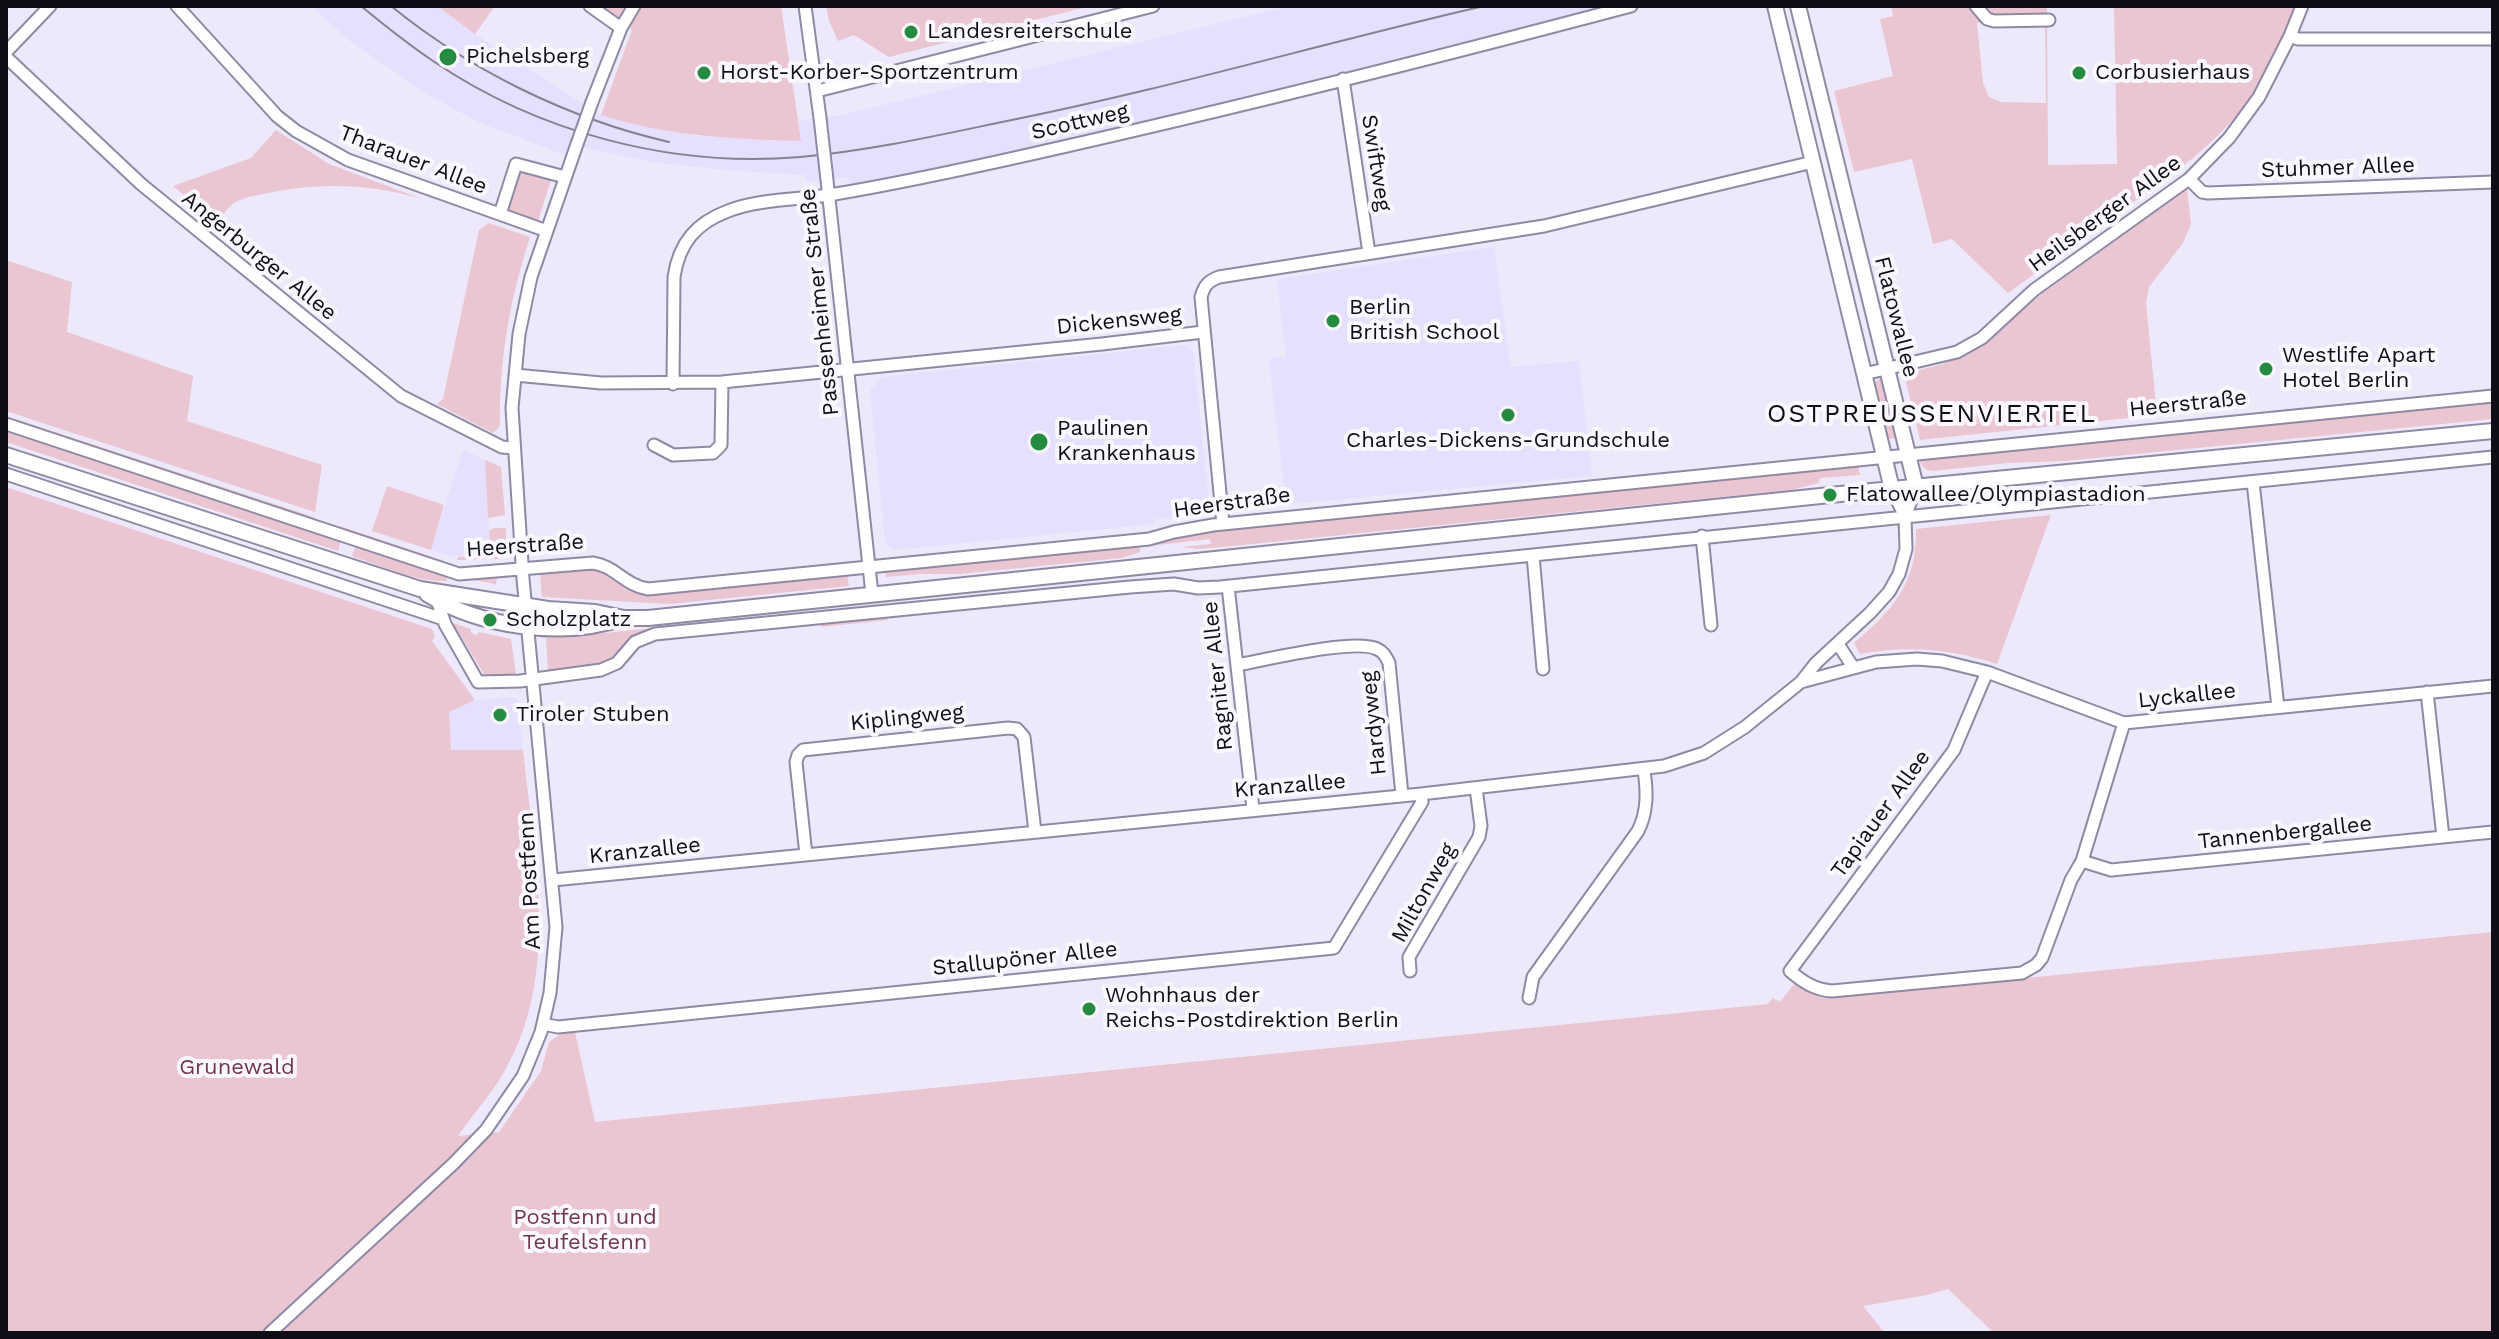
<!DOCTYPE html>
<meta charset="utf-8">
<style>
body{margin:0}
#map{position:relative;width:2499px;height:1339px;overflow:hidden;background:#ede9fb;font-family:"Work Sans",sans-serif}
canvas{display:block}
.frame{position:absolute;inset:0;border:8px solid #100d17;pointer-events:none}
</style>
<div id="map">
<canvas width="2499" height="1339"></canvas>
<div class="frame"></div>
</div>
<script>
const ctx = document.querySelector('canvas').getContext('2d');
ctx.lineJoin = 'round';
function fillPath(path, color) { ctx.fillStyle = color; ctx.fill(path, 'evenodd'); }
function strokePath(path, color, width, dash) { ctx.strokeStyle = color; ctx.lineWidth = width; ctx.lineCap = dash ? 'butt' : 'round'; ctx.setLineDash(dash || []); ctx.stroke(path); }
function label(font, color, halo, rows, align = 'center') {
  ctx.font = font + ' "Work Sans",sans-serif'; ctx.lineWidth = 8; ctx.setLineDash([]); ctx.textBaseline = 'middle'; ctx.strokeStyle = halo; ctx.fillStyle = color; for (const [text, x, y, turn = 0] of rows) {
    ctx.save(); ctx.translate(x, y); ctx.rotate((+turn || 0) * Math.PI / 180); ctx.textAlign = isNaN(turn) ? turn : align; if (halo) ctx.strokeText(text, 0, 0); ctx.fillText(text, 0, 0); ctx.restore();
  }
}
fillPath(new Path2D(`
 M312 6H437L475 34 601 115 696 136 801 141 799 120 842 115 1289 6H1608L1085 136 858 184 850 183 848 177 806 182 805 175 727 170 651 162 582 147 565 155 476 121 424 92 347 39Z
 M1494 247 1511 367 1579 361 1592 476 1237 509 1236 493 1284 487 1269 359 1286 356 1277 279Z
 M1186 345 1193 351 1210 511 1196 512 1193 515 1155 519 1154 524 895 550 888 547 885 542 870 390 882 377Z
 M463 449 485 460 491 558 454 556 431 550Z
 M513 697 518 700 523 750H450L449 712 475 700Z`), '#e6dffd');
fillPath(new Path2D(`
 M437 6H495L475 34Z
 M600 6H781L801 141C733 139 667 136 601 115L632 30Z
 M826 6H1090L889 57 854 35 838 41 829 21Z
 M1891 6H2047L2048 165 2117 164 2114 6H2297C2282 42 2265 77 2242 108 2213 147 2171 175 2132 203 2091 233 2050 263 2008 293L1952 239 1933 244 1912 159 1854 172 1834 91 1893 76 1880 19 1893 16ZM1977 23H2045L2046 103 2001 102 1989 97 1983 83Z
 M276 130 329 164 422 199C369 183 316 182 263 194 254 196 240 198 233 204 227 208 222 217 217 223L173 186 251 158Z
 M521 172 551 180 538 221 508 210Z
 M2187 189 2191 224 2183 243 2149 287 2146 303 2157 415 1920 440 1904 374 1943 364 1976 348 2039 296Z
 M489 223 530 237C510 299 499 360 500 426L493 433 437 404 443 399 479 230Z
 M6 260 72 282 67 332 193 376 187 421 322 465 315 512 6 411Z
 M1881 378 1883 379 1898 438 1888 439 1873 383Z
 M2493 399V419L2065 461 2008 463 1933 471 1927 470 1921 465 1919 457Z
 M6 416 314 517 312 521 6 420Z
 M6 429 341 540 338 551 6 442Z
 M485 460 501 467 505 515 488 518Z
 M1858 464 1860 475 1820 478 1819 483 1791 490 1222 547 1197 549 1182 547 1211 544 1210 539 1140 547V552L1122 558 959 574H920L886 577 885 569 1190 531Z
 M387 486 444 505 431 550 372 531Z
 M6 487 432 629 435 636 432 641 475 700 449 712 451 750H523C534 857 561 974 504 1072 491 1095 472 1115 458 1136L499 1132 541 1071 549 1042 561 1034 575 1032 595 1122 1768 1004 1773 998 1780 1002 1795 983 1811 994 1823 998 2493 932V1333H1994L1948 1289 1927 1295 1863 1306 1885 1333H6Z
 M2051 515 1997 664C1952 649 1907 645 1860 654L1854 643C1893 610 1917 583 1916 529Z
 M340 526 444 561 441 564 339 530Z
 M493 528H506V553L498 559 457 560 458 557H491L489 531Z
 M356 545 464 578 497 577 496 584 447 576V581C415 582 384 567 354 557L352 555Z
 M599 569 626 587 649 593 847 573 849 586 669 604 542 597 540 574Z
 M957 597V601L647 632 617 657 596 667 548 671 546 638H540L547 634 585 635Z
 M887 616 888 620 821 627V623Z
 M453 623 471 629V633L477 635 479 632 511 639 516 675 491 677 484 674Z`), '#eac5d2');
const minor = new Path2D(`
 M177 6 277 116 296 131 348 160 547 231
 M590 6 621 28
 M805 6 820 118
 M1976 6 1987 19 1994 21 2049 20
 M2290 36 2298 39H2493
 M6 52 50 6
 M6 57 141 184 401 396 502 447 513 448
 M1343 79 1369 253
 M817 91 1153 6
 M592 102 621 28 634 6
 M826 171 872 594
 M2189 179 2202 192 2208 193 2493 182
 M500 214 516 164 565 177
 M1864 374 1957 352 1982 338 2034 290 2189 179 2229 138 2259 97 2290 36 2302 6
 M515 375 601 383 722 382 1102 344 1203 332
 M673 384 674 277C679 243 696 223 728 211 759 199 796 200 829 195 885 186 941 174 996 162 1208 115 1420 62 1631 6
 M6 424 459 574 593 563C615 566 624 585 648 589L1149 539 1174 532 1213 525 2493 396
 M654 445 673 455 713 453 721 445 722 382
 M6 474 443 619
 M2253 482 2278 707
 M1892 489 1905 517
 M1223 524 1201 297C1204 286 1208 281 1219 277L1544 226 1813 162
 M1702 536 1711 625
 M1533 555 1543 669
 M1228 586 1253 809
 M437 600 445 624 478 682 520 681 601 670 617 663 635 642 655 634 1130 587 1174 584 1198 588 1220 587 2493 457
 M1838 644 1853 667
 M1237 665C1265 660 1355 638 1377 649 1384 652 1386 657 1389 663L1402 795
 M1987 672 1954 750 1790 971C1803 982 1815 990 1832 991L2022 973 2036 965 2042 958 2071 880 2082 861 2124 723
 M1801 682 1876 662 1917 659 1942 661 1987 672 2124 723 2493 686
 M2427 692 2443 837
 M806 855 796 762 798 755 803 750 1008 728 1017 729 1024 737 1035 832
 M2082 861 2111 870 2493 832
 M553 880 1421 794 1664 766 1704 753 1745 727 1801 682 1816 663 1870 613 1889 592 1899 574 1906 549 1905 517 1916 487
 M1410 971 1409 957 1479 837 1481 826 1476 788
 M1529 998 1533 977 1638 831C1648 811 1647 791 1644 770
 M543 1024 558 1027 1334 948 1422 802 1421 794
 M270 1333 453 1164 486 1130 523 1076 541 1032 550 993 556 927 523 579 512 408 519 334 531 277 577 144`);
const major = new Path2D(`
 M1775 6 1892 489
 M1798 6 1916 487
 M6 455 420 589 548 609 595 612 624 618H648L1830 495 2493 431
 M427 594C480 627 564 639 623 618`);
strokePath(minor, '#8f89a4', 15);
strokePath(major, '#8f89a4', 18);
strokePath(minor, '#fff', 11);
strokePath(major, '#fff', 14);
strokePath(new Path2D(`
 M361 6C384 25 408 44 433 61 539 133 672 168 800 157 868 151 935 136 1002 122 1164 90 1323 43 1484 6
 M391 6C471 71 569 119 669 142`), '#868290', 2);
const minorBridge = new Path2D(`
 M820 118 826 171
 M577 144 592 102`);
strokePath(minorBridge, '#8f89a4', 15, []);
strokePath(minorBridge, '#fff', 11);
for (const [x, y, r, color] of [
 [911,32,8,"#248b41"],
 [448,57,10,"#248b41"],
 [704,73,8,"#248b41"],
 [2079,73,8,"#248b41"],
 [1333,321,8,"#248b41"],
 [2266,369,8,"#248b41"],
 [1508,415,8,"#248b41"],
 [1039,442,10,"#248b41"],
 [1830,495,8,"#248b41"],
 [490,620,8,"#248b41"],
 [500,715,8,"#248b41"],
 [1089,1009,8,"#248b41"]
]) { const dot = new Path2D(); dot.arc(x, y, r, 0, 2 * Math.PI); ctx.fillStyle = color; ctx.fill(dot); strokePath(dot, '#faf8fe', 3); }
label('22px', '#100d17', '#faf8fe', [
 ["Landesreiterschule",927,32],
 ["Pichelsberg",466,57],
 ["Horst-Korber-Sportzentrum",720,73],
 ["Corbusierhaus",2095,73],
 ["Berlin",1349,308],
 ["British School",1349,333],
 ["Westlife Apart",2282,356],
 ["Hotel Berlin",2282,381],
 ["Paulinen",1057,429],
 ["Krankenhaus",1057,454],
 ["Charles-Dickens-Grundschule",1508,441,"center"],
 ["Flatowallee/Olympiastadion",1846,495],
 ["Scholzplatz",506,620],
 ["Tiroler Stuben",516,715],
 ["Wohnhaus der",1105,996],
 ["Reichs-Postdirektion Berlin",1105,1021]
], 'left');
label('22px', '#100d17', '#faf8fe', [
 ["Scottweg",1080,122,-13],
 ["Tharauer Allee",413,160,21],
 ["Swiftweg",1376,163,81],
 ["Stuhmer Allee",2338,168,-2],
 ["Heilsberger Allee",2105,214,-36],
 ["Angerburger Allee",259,256,39],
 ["Passenheimer Straße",820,302,-96],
 ["Flatowallee",1896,317,76],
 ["Dickensweg",1119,321,-6],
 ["Heerstraße",2188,404,-6],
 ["Heerstraße",1232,503,-8],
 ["Heerstraße",525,546,-4],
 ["Ragniter Allee",1218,676,-96],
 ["Lyckallee",2187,696,-6],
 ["Kiplingweg",907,718,-6],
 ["Hardyweg",1374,723,-96],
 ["Kranzallee",1290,786,-5],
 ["Tapiauer Allee",1881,814,-54],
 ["Tannenbergallee",2285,833,-6],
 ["Kranzallee",645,851,-6],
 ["Am Postfenn",530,881,-93],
 ["Miltonweg",1424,893,-61],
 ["Stallupöner Allee",1025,959,-6]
]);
label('22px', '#71354f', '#faf8fe', [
 ["Grunewald",237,1068],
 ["Postfenn und",585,1218],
 ["Teufelsfenn",585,1243]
]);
ctx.letterSpacing = '2px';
label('26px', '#100d17', '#faf8fe', [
 ["OSTPREUSSENVIERTEL",1932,414]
]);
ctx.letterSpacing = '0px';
</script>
